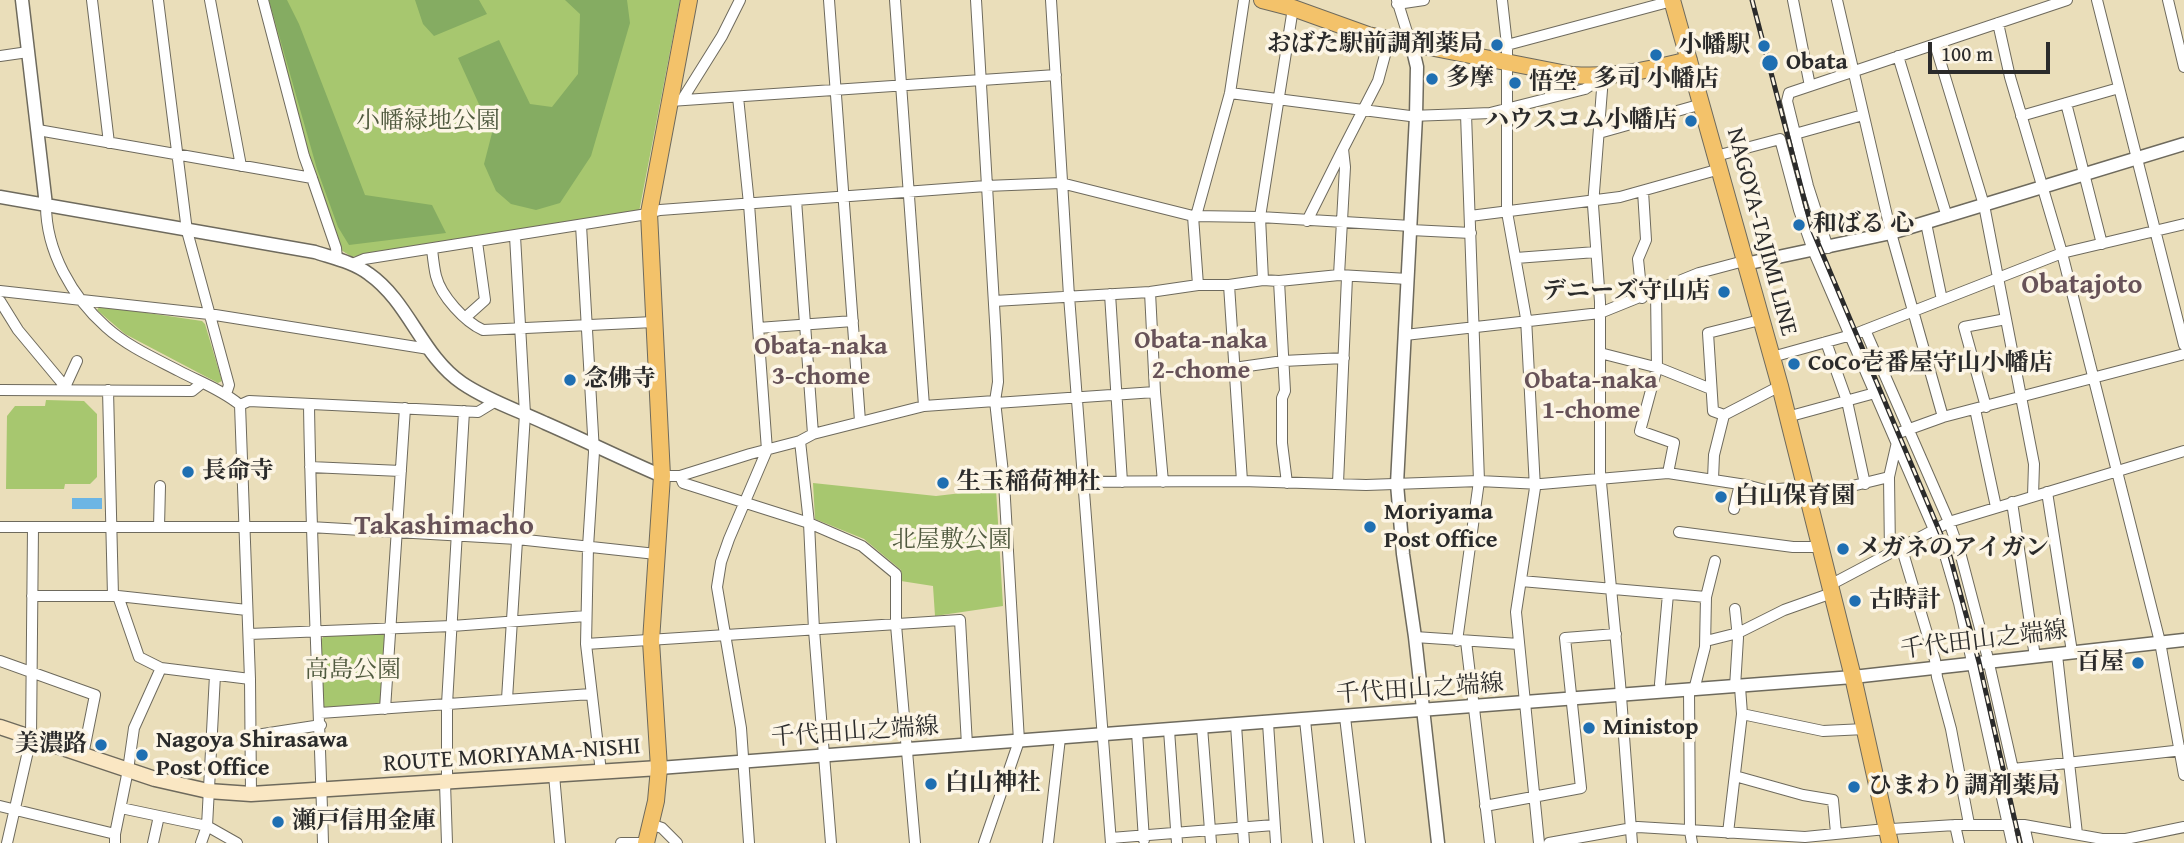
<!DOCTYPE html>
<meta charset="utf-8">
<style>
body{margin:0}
#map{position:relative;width:2184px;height:843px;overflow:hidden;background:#eadeba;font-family:"Gentium Book Plus",serif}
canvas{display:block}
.scale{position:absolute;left:1928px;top:42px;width:122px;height:32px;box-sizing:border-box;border:4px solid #2b2b2b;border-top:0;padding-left:9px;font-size:21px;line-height:24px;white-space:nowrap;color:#2b2b2b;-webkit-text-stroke:5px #fcf5e5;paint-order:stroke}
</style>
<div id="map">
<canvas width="2184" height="843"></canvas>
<div class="scale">100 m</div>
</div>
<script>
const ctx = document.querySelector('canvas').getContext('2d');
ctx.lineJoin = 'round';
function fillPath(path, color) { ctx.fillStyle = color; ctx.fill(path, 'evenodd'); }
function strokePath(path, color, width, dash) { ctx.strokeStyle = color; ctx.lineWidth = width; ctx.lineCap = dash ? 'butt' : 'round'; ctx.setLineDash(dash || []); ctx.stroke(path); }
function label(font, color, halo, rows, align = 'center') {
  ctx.font = font + ' "Gentium Book Plus","Noto Serif JP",serif'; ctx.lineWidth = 7; ctx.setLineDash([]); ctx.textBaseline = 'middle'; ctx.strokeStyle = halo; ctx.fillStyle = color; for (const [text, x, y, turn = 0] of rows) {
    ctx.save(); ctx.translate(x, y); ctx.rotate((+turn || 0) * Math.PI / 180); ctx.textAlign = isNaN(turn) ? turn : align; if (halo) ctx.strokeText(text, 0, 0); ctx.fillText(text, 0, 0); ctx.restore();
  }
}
fillPath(new Path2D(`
 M266 0H680L639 212 352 257 341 250 309 158Z
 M100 306 202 321 205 324 222 381 218 383 125 334 97 310Z
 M46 400 84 401 97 414V477L90 484H65L64 489H6L7 416 15 406H45Z
 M813 483 936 496 996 489 1003 606 935 616 933 586 901 581V570L864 539 815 519Z
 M383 634 386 637 382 702 379 705 325 709 322 707 321 640 324 636Z`), '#a7c76f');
fillPath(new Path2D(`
 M269 0H287L299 24 365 195 432 205 446 233 349 245 338 227 317 169Z
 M415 0H479L487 14 434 36 423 24Z
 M565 0H627L630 23 591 156 560 203 536 210 511 204 496 191 484 164 492 133 458 58 499 40 530 104 552 107 578 74 580 14Z`), '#85ac62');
fillPath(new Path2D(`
 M72 498H102V509H72Z`), '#6cb5e4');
const minor = new Path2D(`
 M92 0 109 143
 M158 0 187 231 229 385 226 394
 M210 0 241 166
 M263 0 304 156 312 178
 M829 0 860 421
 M895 0 924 406
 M976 0 996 338 998 382 995 401 1004 482 1019 741 984 843
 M1051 0 1069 296 1111 843
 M1397 0 1411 45
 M1502 0 1507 45V212L1526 318 1535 488 1516 612 1539 843
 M1793 0 1810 86
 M1837 0 1891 233 1943 417
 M2097 0 2184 345
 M2168 0 2184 67
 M1397 4 1424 0
 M1998 23 2010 77 2062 253 2160 642 2184 775
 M1935 44 1984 205 2034 464 2033 496
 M1507 45 1672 1
 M0 56 28 52
 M1898 56 1947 217
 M1230 93 1410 116 1466 114 1490 113 1585 89 1603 77 1593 205 1600 302V472L1620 683 1632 843
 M738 97 749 204 767 450 729 539 721 562 717 587 741 728 749 843
 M682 100 722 36 740 0
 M670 101 1056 75
 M2066 103 2102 244
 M2021 116 2119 88
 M38 130 312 178 336 248 337 259
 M1599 133 1702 104
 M1795 134 1863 115
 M1716 156 1780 139 1799 210 1813 250 1945 555 1959 603 2012 843
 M796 200 813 434
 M46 205C46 251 72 297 106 327 127 346 154 358 179 371 200 382 222 390 240 405L249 401 478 412 496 401
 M1193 216 1198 285
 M1196 216 1230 93 1244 0
 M1470 216 1620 197 1720 169
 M1307 221 1343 149
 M1926 223 1942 300
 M581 225 594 452 588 547 586 644 601 772
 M1411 230 1471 233
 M1828 248 1808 186 1787 101 1789 93 2067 0
 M432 249C433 258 434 268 436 276 441 296 465 322 483 330L654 322
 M1516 258 1596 252
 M352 264 364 259 641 215 660 210 986 186 1061 183 1193 216 1260 217 1411 226
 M1339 275 1345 167 1343 149 1378 81 1389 40
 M1263 280 1260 217 1293 8
 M1279 281 1285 391 1282 398V443L1287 483
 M1229 285 1242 481
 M0 291 209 314 429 349
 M1656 291 1657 368 1640 431 1674 443 1668 473
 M1150 292 1155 392 1163 482
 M1110 294 1122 482
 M1642 298 1638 259 1646 240 1643 191
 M0 301 18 330 68 390
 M994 301 1150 292 1198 285H1229L1263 280 1279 281 1339 275 1408 279
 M466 317 485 300 477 242
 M758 328 853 321
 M1865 330 1949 522 1961 556 1987 655 2013 769 2183 750
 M1405 335 1600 313 1699 273 1744 261
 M1826 342 1847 401 1865 484
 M1600 353 1659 368 1711 389
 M1772 357 1855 334 2062 253 2184 224
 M1234 368 1283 361 1344 358
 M66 385 77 361
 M0 390 192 391 202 383
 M108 390 113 596
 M996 403 1155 392
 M309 404C311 550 319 696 323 843
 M240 405 250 679 251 794
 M1986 407 1964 327 2006 319
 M1975 409 1996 507
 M1724 415 1713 411 1708 333 1760 320
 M1787 417 1875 393
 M1893 435 1943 417 2184 354
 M800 441 809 523 814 630 831 843
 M310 467 401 471
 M662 476H680L750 454 800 441 813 434 924 406 995 401
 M680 476 683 483 809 523 862 546 896 574V625L915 843
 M1889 477 1890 553
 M1713 479 1714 455 1724 415 1780 386
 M1004 482 1242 481 1366 485 1479 481 1541 484 1668 473 1746 485 1765 490 1804 487
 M1338 483 1347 277
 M2047 492 2072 652
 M1807 497 1889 477 1897 442
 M2012 502 2035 657
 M1734 509 1740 484
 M0 527H310L517 539 656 554
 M159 527 160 486
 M1679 532 1793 547H1820
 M1901 546 1935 660 1937 677 1951 729 1969 824
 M1521 581 1706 597
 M1830 585 1949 522 2184 451
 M32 596H118L247 610
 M118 596 139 657 161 668 250 679
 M249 634 452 626 586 616
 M1415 637 1519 644
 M1457 641 1479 481 1466 114
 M1466 641 1490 843
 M1706 641 1738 633 1784 610 1832 593
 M586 644 960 620 967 745
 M2057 655 2077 834
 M0 661 95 695 83 755
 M1660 684 1668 594
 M1735 687 1738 638 1735 609
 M1689 690 1690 831 1692 843
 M1694 690 1705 647 1706 597 1715 561
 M507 699 525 414 515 236
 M385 709 405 408
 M320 713 591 694
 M1742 714 1823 731 1865 729
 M1345 717 1360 843
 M1305 720 1318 843
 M1268 723 1276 843
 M1236 725 1244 843
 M1202 727 1211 843
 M1169 730 1177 843
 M1137 732 1144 840
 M250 736 321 725
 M128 770 134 728 161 668
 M554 775 560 843
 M1735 776 1803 795 1833 800 1836 833
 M445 783 447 843
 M447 783V704L464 411
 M0 806 115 834
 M1485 806 1581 788 1565 638 1616 634
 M121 808 159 816
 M650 824 662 828 677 843
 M1955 825 1959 843
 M2024 825 2028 843
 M1728 833 1742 714 1740 687
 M1111 838 1274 825
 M7 843 31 738 33 527
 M115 843V834L128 770
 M153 843 159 816 207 826 237 843
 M201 843 207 826 215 675
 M621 843H646
 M1048 843 1060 738
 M1549 843 1638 827 1805 837 1876 830 1955 825H2024L2102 839H2126L2184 827`);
const tertiary = new Path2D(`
 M22 0 46 205
 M1412 46 1417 67 1416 116 1397 484 1403 554 1415 637 1438 843
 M0 197 315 252C333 258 353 262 369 274 409 302 422 356 462 383 487 400 517 410 545 423 584 440 622 459 662 476
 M1745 264 1891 233 2184 144
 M659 768 1853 677 2184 640`);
const secondary = new Path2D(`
 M0 727 155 779 208 791 251 794 659 768`);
const primary = new Path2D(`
 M1262 0 1293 8 1368 35 1572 75C1616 78 1647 70 1689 60
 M1672 0 1780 386 1853 677 1890 843
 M646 843 656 801 659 768 651 641 662 476 649 213 689 0`);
strokePath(minor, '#6e6a5d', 12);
strokePath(tertiary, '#6e6a5d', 15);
strokePath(secondary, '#6e6a5d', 17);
strokePath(primary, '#6e6a5d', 18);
strokePath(minor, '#fff', 10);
strokePath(tertiary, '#fff', 12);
strokePath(secondary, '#fae7c3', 14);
strokePath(primary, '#f3c26a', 16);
const rail = new Path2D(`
 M1752 0 1812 229 1950 556 1979 662 2020 843`);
strokePath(rail, '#2b2b2b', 5);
strokePath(rail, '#fcf5e5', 2.5, [8]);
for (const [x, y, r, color] of [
 [1497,45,7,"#1f6fb2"],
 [1764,46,7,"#1f6fb2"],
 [1656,55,7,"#1f6fb2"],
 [1770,63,9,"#1f6fb2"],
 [1432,79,7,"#1f6fb2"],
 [1515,83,7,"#1f6fb2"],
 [1691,121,7,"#1f6fb2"],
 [1799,225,7,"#1f6fb2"],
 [1724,292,7,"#1f6fb2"],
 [1794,364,7,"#1f6fb2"],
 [570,380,7,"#1f6fb2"],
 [188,472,7,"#1f6fb2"],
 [943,483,7,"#1f6fb2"],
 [1721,497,7,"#1f6fb2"],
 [1370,527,7,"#1f6fb2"],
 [1843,549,7,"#1f6fb2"],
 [1855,601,7,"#1f6fb2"],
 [2138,663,7,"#1f6fb2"],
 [1589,728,7,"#1f6fb2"],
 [101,745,7,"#1f6fb2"],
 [142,755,7,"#1f6fb2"],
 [931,784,7,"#1f6fb2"],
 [1854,787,7,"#1f6fb2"],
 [278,822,7,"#1f6fb2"]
]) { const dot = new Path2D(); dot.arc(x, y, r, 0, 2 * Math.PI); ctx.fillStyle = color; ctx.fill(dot); strokePath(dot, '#fcf5e5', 2.5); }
label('bold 24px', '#2b2b2b', '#fcf5e5', [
 ["おばた駅前調剤薬局",1483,45,"right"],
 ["小幡駅",1750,46,"right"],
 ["Obata",1786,63],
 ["多摩",1446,79],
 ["多司 小幡店",1656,80,"center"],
 ["悟空",1529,83],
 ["ハウスコム小幡店",1677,121,"right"],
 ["和ばる 心",1813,225],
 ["デニーズ守山店",1710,292,"right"],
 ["CoCo壱番屋守山小幡店",1808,364],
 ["念佛寺",584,380],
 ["長命寺",202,472],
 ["生玉稲荷神社",957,483],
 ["白山保育園",1735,497],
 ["Moriyama",1384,513],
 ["Post Office",1384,541],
 ["メガネのアイガン",1857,549],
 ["古時計",1869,601],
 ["百屋",2124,663,"right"],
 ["Ministop",1603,728],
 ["Nagoya Shirasawa",156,741],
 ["Post Office",156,769],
 ["美濃路",87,745,"right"],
 ["白山神社",945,784],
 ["ひまわり調剤薬局",1868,787],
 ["瀬戸信用金庫",292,822]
], 'left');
label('24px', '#505a3f', '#fcf5e5', [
 ["小幡緑地公園",428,122],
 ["北屋敷公園",952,541],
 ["高島公園",353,671]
]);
label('24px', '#2b2b2b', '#fcf5e5', [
 ["NAGOYA-TAJIMI LINE",1761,232,75],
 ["千代田山之端線",1984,641,-7],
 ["千代田山之端線",1420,690,-4],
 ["千代田山之端線",855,733,-4],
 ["ROUTE MORIYAMA-NISHI",512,756,-4]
]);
label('bold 26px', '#675258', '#fcf5e5', [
 ["Obata-naka",1201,341],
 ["2-chome",1201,371],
 ["Obata-naka",821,347],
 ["3-chome",821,377],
 ["Obata-naka",1591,381],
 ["1-chome",1591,411]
]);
label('bold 28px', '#675258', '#fcf5e5', [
 ["Obatajoto",2082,286],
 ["Takashimacho",444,527]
]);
</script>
